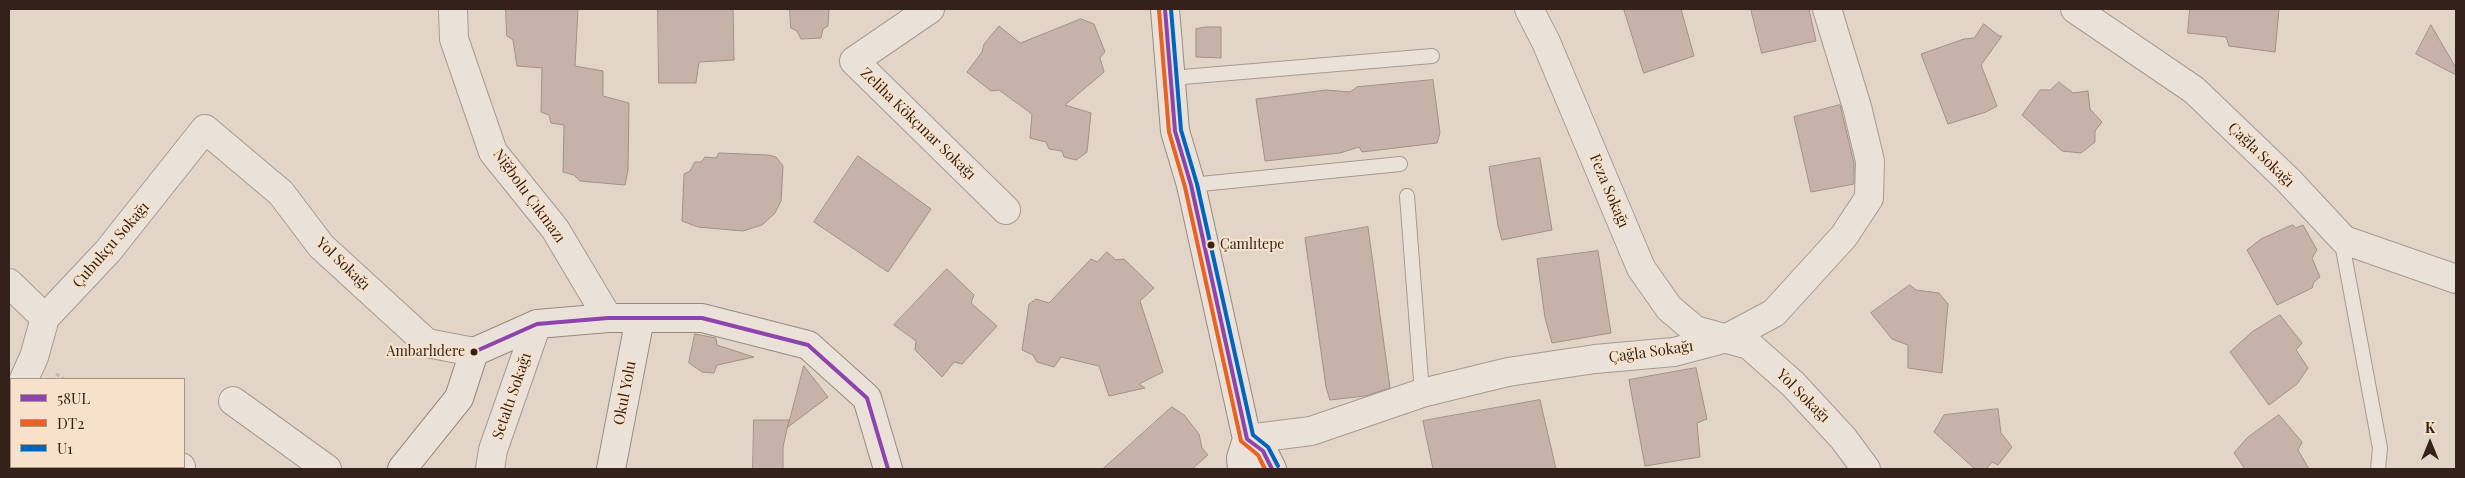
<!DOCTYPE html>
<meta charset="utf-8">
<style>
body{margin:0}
#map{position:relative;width:2465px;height:478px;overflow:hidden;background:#e2d5c7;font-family:"Playfair Display",serif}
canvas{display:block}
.frame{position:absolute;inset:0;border:10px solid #34221a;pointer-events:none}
.legend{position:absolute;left:10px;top:378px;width:175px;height:90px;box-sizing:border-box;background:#f6e1ca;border:1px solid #a89584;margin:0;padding:6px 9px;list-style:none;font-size:15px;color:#34221a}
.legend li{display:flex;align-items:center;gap:10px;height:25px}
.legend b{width:25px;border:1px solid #a89584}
.north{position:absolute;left:2405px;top:418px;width:50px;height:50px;-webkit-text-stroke:4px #f6e1ca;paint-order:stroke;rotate:0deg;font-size:14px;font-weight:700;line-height:20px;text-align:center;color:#34221a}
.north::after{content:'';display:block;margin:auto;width:18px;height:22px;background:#34221a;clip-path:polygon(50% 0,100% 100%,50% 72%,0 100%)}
</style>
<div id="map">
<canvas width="2465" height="478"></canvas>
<div class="frame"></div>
<ul class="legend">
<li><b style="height:6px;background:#8e44ad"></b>58UL</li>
<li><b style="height:6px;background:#e86222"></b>DT2</li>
<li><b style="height:6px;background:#0065bd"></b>U1</li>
</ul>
<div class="north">K</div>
</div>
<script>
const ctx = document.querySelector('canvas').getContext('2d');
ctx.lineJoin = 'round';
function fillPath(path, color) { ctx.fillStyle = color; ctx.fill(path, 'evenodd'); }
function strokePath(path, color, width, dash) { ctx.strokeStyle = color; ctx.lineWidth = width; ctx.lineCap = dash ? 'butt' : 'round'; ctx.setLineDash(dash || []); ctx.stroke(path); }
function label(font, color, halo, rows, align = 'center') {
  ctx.font = font + ' "Playfair Display",serif'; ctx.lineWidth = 4; ctx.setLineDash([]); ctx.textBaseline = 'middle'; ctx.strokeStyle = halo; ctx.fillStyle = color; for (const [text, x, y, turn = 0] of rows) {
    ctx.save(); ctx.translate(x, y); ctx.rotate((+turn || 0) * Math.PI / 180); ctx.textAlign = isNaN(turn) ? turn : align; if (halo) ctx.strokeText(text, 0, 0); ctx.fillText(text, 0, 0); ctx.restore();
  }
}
const building = new Path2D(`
 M506 9H578L575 66 603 71V96L629 103 628 170 625 185 580 181 574 175 563 172 564 125 551 123 549 115 541 112 542 68 517 66 513 40 507 36Z
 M658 9H733L734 60 699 62 696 83H659Z
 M790 9H829L828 26 823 29 821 38 801 39 797 31 791 28Z
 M1624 9H1681L1694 56 1644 73Z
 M1751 9H1809L1816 41 1762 53Z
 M2190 9H2279L2275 52 2229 46 2226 37 2188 33Z
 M1081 19 1094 24 1105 52 1100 58 1104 72 1065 105 1091 113 1087 152 1076 160 1064 157 1062 151 1049 149 1046 142 1030 138 1032 114 999 90 991 91 967 72 982 52 984 44 999 26 1020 43Z
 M1984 24 1999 36H2002L1981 65 1997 106 1986 112 1948 124 1921 54 1964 39 1974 38Z
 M2431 25 2456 68V75L2416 54Z
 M1207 27H1221V58L1196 57V29Z
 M1433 80 1440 133 1437 143 1362 152 1359 147 1340 153 1265 161 1256 99 1326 90 1350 92 1357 87Z
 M2059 82 2073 93 2088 91 2090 109 2102 122 2095 131V142L2081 153 2062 151 2022 115 2040 90H2050Z
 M1840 105 1854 163V184L1811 192 1794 117Z
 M719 153 768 155 776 157 783 166 781 201 775 213 762 225 743 231 698 227 682 221 684 174 690 171 695 162H701L705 157 716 158Z
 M858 156 931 209 888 272 814 222Z
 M1540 158 1552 230 1502 240 1498 226 1489 167Z
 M2293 225 2296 228 2303 225 2317 250 2312 258 2320 277 2314 282 2312 288 2277 305 2247 250 2261 239Z
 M1368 227 1390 388 1365 396 1330 400 1326 387 1305 238Z
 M1598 251 1611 333 1552 343 1545 318 1537 259Z
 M1107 252 1116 260 1124 259 1154 288 1140 301 1163 372 1139 384 1145 388 1109 396 1099 366 1061 357 1054 367 1037 362 1033 355 1022 350 1029 304 1036 299 1049 303 1091 259 1097 262Z
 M947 269 974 295 971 303 997 326 962 364 954 362 942 377 915 350 916 341 894 325Z
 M1910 285 1916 290 1939 293 1948 304 1942 373 1908 368V345L1892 339 1871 313Z
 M2280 315 2302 343 2296 350 2308 368 2297 384 2269 405 2230 352 2252 332Z
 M695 334 716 338 717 345 754 357 717 365 714 373 702 372 689 363Z
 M804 366 828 397 788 427Z
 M1696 368 1707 419 1697 423 1700 457 1645 466 1629 380Z
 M1540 400 1556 469H1433L1423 421Z
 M1172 407 1184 415 1199 434 1202 448 1208 455 1192 469H1103Z
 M1998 409 2001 433 2012 447 1998 465 1992 462 1986 469H1975L1934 432 1944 415Z
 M2279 415 2302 442 2298 450 2309 469H2245L2234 453 2247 438Z
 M754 420H789L783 447V469H753Z`);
fillPath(building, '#c6b2a8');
strokePath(building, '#a29087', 1);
const lane = new Path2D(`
 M1171 78 1432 56
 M1191 185 1400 164
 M1407 196 1422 393
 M2341 238 2380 448 2378 469`);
const street = new Path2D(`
 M453 9 454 39 493 152 555 229 608 318
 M930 9 854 61 1006 210
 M1529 9 1546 42 1641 268 1669 308 1695 330 1749 345 1793 384 1843 438 1866 469
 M2075 9 2194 90 2288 180 2344 240 2456 279
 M9 283 45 318 108 251 205 129 281 193 321 246 427 343 474 352
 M24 379 34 357 45 318
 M233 401 327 469
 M9 413 11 407
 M1247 439 1311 431 1422 393 1508 372 1595 359 1674 352 1727 338 1774 313 1844 236 1869 198 1870 161 1857 107 1827 9
 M180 469 181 467
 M490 469 493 450 537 324`);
const secondary = new Path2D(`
 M1165 9 1175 131 1191 185 1247 439 1241 458 1242 469
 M1247 439 1263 451 1272 469
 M402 469 459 398 474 352 537 324 608 318H702L808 345 867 398 888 469
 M611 469 640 318`);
strokePath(lane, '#a69a91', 16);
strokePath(street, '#a69a91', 30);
strokePath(secondary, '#968a81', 30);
strokePath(new Path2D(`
 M56 374 64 379`), '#c2b8b1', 3, [4, 2.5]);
strokePath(lane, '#eae2d9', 14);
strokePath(street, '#eae2d9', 28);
strokePath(secondary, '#eae2d9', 28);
strokePath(new Path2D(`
 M1165 9 1175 131 1191 185 1247 439 1263 451 1272 469
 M474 352 537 324 608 318H702L808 345 867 398 888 469`), '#8e44ad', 4);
strokePath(new Path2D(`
 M1159 10 1169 132 1185 187 1241 441 1258 455 1265 469`), '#e86222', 4);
strokePath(new Path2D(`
 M1171 9 1181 130 1197 184 1253 435 1268 447 1278 466`), '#0065bd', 4);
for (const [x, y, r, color] of [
 [1211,245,4.5,"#34221a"],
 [474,352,4.5,"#34221a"]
]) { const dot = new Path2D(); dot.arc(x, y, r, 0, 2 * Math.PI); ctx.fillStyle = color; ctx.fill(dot); strokePath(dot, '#f6e1ca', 2); }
label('14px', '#34221a', '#f6e1ca', [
 ["Çamlıtepe",1220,245],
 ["Ambarlıdere",465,352,"right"]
], 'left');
label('15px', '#34221a', '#f6e1ca', [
 ["Zeliha Kökçınar Sokağı",918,124,44],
 ["Çağla Sokağı",2261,155,44],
 ["Feza Sokağı",1609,191,67],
 ["Niğbolu Çıkmazı",529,196,54],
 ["Çubukçu Sokağı",111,245,-49],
 ["Yol Sokağı",343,264,44],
 ["Çağla Sokağı",1651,352,-8],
 ["Okul Yolu",625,393,-79],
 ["Setaltı Sokağı",512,396,-71],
 ["Yol Sokağı",1803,396,45]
]);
</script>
